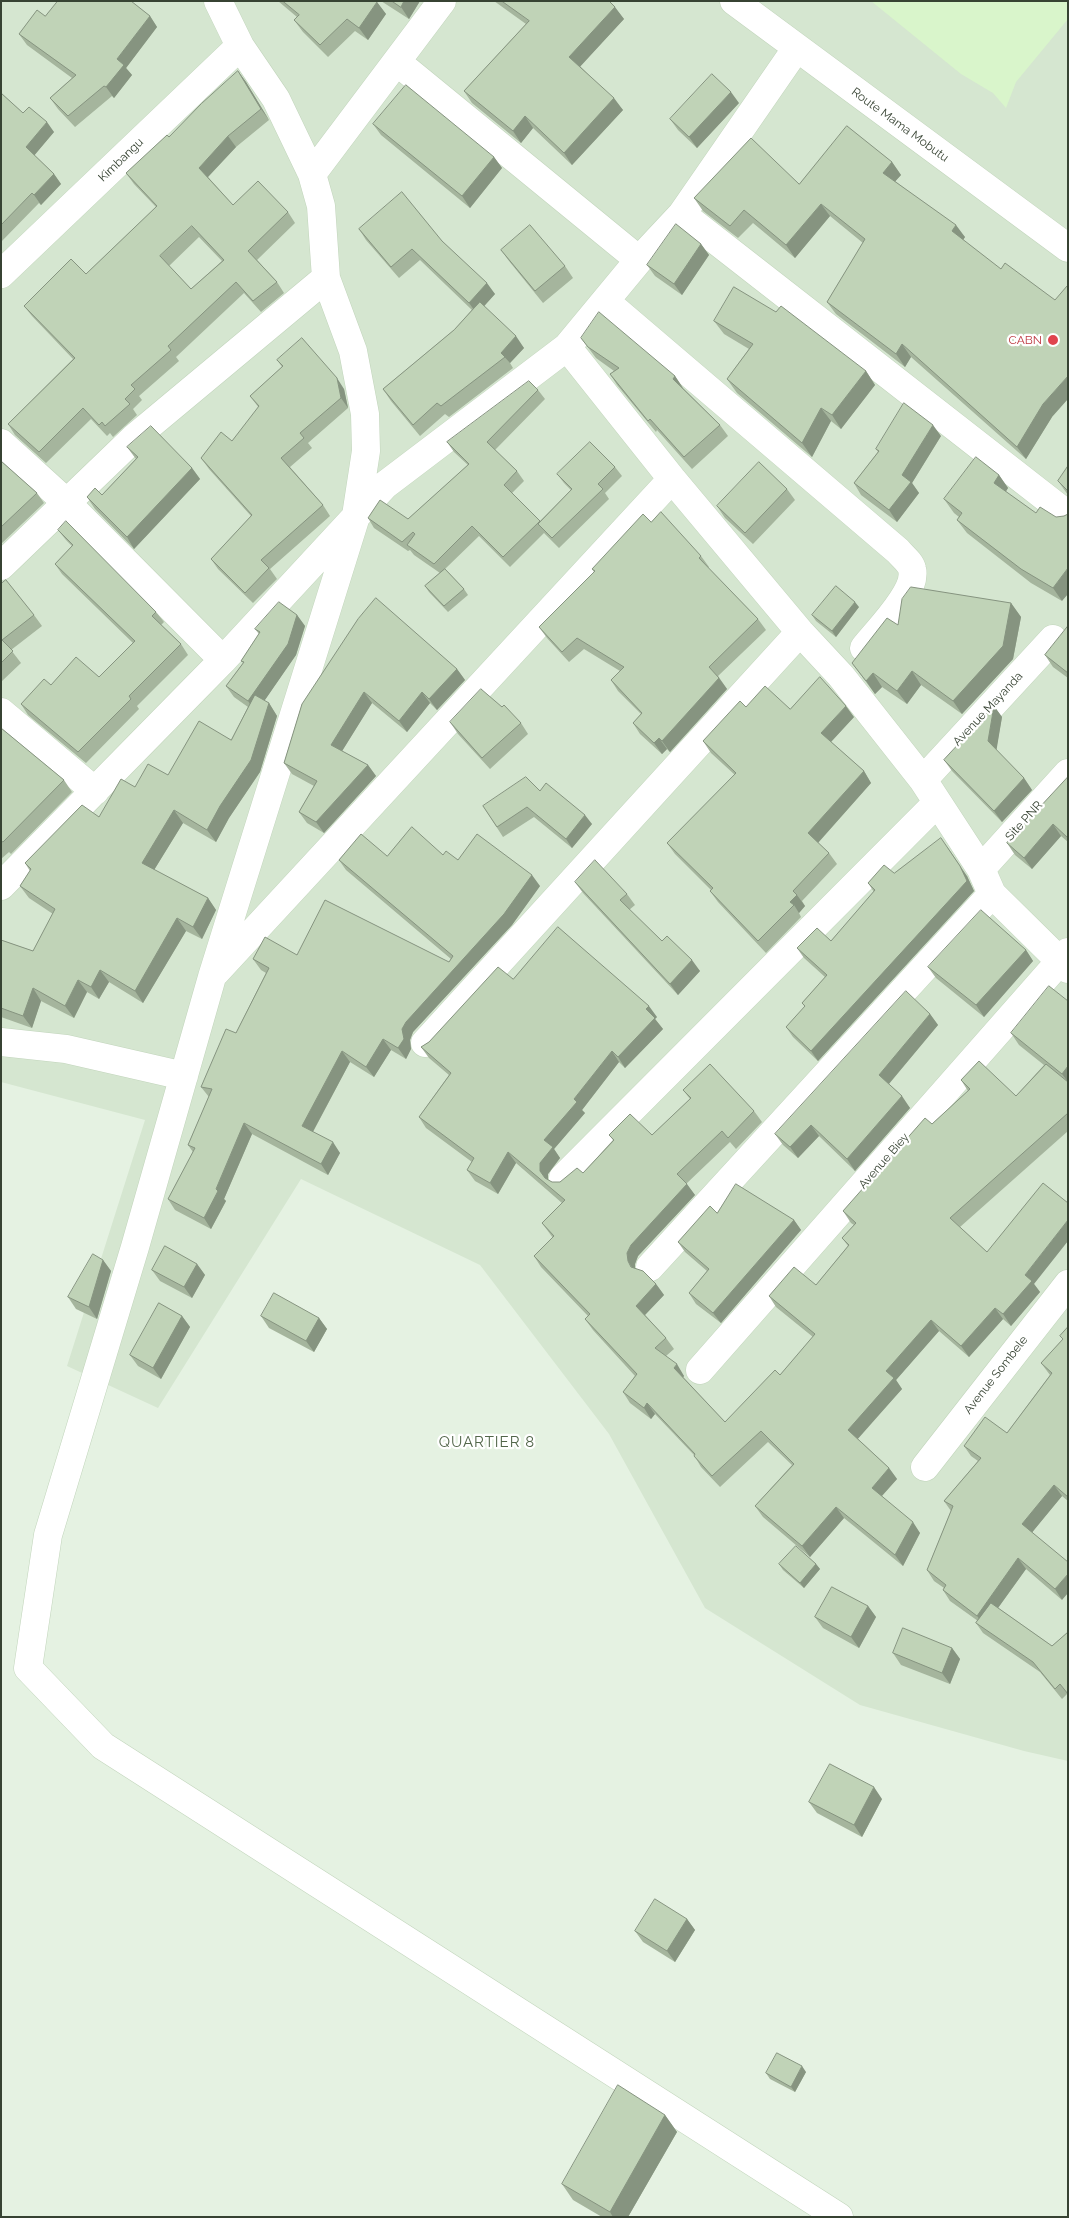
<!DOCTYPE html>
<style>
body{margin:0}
#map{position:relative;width:1069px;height:2218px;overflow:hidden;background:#e5f2e2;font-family:Raleway,sans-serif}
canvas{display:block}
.frame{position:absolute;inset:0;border:2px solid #374333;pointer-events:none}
</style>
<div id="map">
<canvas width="1069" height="2218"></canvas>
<div class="frame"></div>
</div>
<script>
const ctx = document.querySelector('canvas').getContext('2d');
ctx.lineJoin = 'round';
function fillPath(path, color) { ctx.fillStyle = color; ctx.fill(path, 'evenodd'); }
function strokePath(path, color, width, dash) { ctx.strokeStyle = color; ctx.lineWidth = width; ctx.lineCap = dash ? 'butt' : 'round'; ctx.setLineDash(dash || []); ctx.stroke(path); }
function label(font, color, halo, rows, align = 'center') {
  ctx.font = font + ' Raleway,sans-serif'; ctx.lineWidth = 4.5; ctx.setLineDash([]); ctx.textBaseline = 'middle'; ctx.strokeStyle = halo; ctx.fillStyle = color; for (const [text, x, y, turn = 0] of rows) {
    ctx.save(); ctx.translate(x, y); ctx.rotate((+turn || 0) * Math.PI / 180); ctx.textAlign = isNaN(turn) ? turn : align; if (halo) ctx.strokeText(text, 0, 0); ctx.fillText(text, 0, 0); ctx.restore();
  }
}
fillPath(new Path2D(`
 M1 1H1068V1761L1024 1751 860 1705 705 1608 609 1434 480 1265 301 1179 158 1408 67 1366 145 1120 1 1082Z`), '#d5e6d0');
fillPath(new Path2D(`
 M871 1H1068V19L1016 82 1006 108 993 93 961 74Z`), '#d9f5cb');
const minor = new Path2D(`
 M218 1 240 46 276 99 312 174 321 206 326 278 353 351 365 414 366 451 356 516 212 977 135 1247 48 1535 28 1668 103 1746 839 2217
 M734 1 1068 248
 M397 62 639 260
 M312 174 442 1
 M682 214 1068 515
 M1 274 240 46
 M605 301 898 551C902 556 911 563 912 569 918 592 877 631 864 648
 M567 347 672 479 800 632 841 676 923 780 981 869 992 894 1068 969
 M1 443 66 502 223 660
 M1 566 134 438 326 278
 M1 712 95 791
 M923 780 1053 639
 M981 869 1068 773
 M1 886 223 660 385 485 567 347 639 260 682 214 796 49
 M216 972 672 479
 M1 1042 66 1049 184 1076
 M425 1043 800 632
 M563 1178 937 803
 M650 1267 992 894
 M700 1370 1068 952
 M925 1467 1068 1284`);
strokePath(minor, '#c2d5bc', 29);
strokePath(minor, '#fff', 28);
fillPath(new Path2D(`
 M278 1H376L386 14 368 40 355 31 328 57 303 32 294 20 297 17Z
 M381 1H420L409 19Z
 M494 1H609L624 19 580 66 623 110 572 165 533 128 521 143 472 103 464 91 526 24Z
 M134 4 150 16 157 27 126 68 132 75 114 98 112 96 75 127 58 109 50 98 72 78 27 45 19 34 45 16Z
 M238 71 246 82 269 120 236 147 208 177 233 205 288 212 295 223 257 260 277 282 284 293 261 312 244 293 176 357 179 361 139 396 142 400 133 409 137 415 113 437 110 433 107 436 91 419 46 463 15 435 8 424 73 359 32 316 24 306 86 274 156 207 134 184 126 173 169 137ZM199 237 222 261 191 289 169 266Z
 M1 93 23 113 54 132 34 155 54 174 61 184 41 205 39 203 1 242Z
 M739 103 697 148 678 130 670 119Z
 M373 124 494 157 502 168 470 208 381 135Z
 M892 162 901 175 895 181 965 237 963 240 1052 417 1026 459 911 357 905 367 836 314 827 302 863 243 830 216 795 258 753 223 738 238 703 211 694 198 799 184Z
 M359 229 442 241 495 294 484 306 524 348 510 363 513 368 449 417 445 414 420 436 391 401 383 389 454 330 472 310 420 260 399 278 366 240Z
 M701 244 709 255 682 295 655 276 647 265Z
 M501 250 565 266 573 278 543 303 509 261Z
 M714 321 866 371 875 385 841 429 831 421 812 457 737 393 727 379 749 349 724 334Z
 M581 338 675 376 683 388 720 425 728 436 692 469 657 430 656 432 617 385 610 374 614 371 596 358Z
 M277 360 344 389 348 408 308 443 312 448 290 467 323 505 330 516 270 569 277 579 253 603 218 569 211 559 251 516 209 469 201 458 232 441 259 408 250 396 282 367Z
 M538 390 545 399 495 450 517 471 524 481 512 493 540 521 571 490 564 483 557 474 615 467 622 476 605 493 609 499 559 548 544 533 510 567 479 536 445 569 464 589 468 595 448 612 429 592 425 586 440 573 414 555 410 550 408 551 374 528 368 518 408 519 468 465 454 452 447 442Z
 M941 436 912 483 919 493 897 522 861 495 854 483 878 452 876 449Z
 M127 447 192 468 200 479 134 549 95 509 87 497 102 495 136 459Z
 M1 461 37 493 44 503 1 544Z
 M1068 466V495L1058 481Z
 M999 475 1008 488 1006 491 1062 601 1031 583 967 533 957 520 959 517 954 513 944 499Z
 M787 489 795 500 753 544 725 518 717 506Z
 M651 522 701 556 709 567 708 568 758 619 766 630 718 676 727 689 670 752 667 749 662 754 640 734 633 723 641 714 618 691 611 680 620 671 584 649 569 662 547 638 539 627 594 572 592 569Z
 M58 530 156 612 164 622 161 625 181 644 188 655 137 706 139 709 86 763 28 715 21 704 51 685 99 677 133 643 62 574 55 564 72 546 66 540Z
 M1 584 34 615 42 626 11 650 21 663 1 682Z
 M1011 603 1021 617 1013 659 962 714 921 685 907 704 882 687 875 694 852 663 898 625Z
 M859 607 836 637 816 621 812 615Z
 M297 615 305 626 296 655 264 701 269 703 277 716 260 772 229 818 216 842 183 823 154 870 208 898 216 910 202 939 186 931 143 1003 109 982 99 999 87 992 74 1018 41 1001 32 1028 1 1017V940L33 951 53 914 29 898 20 886 30 871 25 863 99 817 135 787 168 775 231 740 248 707 234 697 226 686 243 663 241 661 259 634 255 629Z
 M1068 626V678L1053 667 1045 655Z
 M457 669 465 680 437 710 430 703 407 732 372 703 342 751 368 765 376 776 324 833 307 823 299 812 314 786 292 774 284 763 302 704Z
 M994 706 1002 717 996 750 1024 778 1032 790 1002 822 952 771 944 760Z
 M502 707 521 723 528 734 490 769 458 734 450 722Z
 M746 707 790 709 854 717 831 742 864 771 871 783 818 843 829 853 837 864 802 901 805 906 799 913 801 917 766 953 718 902 710 891 711 890 675 854 667 843 735 775 711 753 703 741Z
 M1 728 64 780 72 792 11 854 9 852 1 859Z
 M1068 777V842L1061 836 1032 869 1015 855 1007 843Z
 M540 791 592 824 572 848 534 817 503 837 483 806Z
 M443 855 540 886 512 925 413 1032 410 1040 411 1049 406 1059 391 1050 374 1077 350 1062 313 1132 340 1153 328 1175 252 1134 224 1199 226 1201 211 1229 175 1210 168 1199 193 1152 188 1145 209 1097 201 1087 236 1033 266 973 261 970 253 959 297 955 449 962 451 959 346 870 339 860 387 856Z
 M894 873 967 876 974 891 818 1061 793 1037 786 1027 805 1007 802 1003 825 977 804 958 797 948 831 941 874 892 868 883Z
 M575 882 627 894 635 905 629 910 662 941 700 971 678 995 583 893Z
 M1026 950 1033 961 984 1017 936 978 928 967Z
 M513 979 657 1017 655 1019 663 1029 625 1068 619 1062 582 1110 585 1113 554 1149 560 1158 548 1174V1180L552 1182H560L583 1173 613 1140 609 1135H652L690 1099 683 1090 754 1111 762 1122 736 1149 730 1142 686 1184 695 1195 638 1256 635 1264V1268L656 1284 664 1295 645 1315 666 1338 674 1349 666 1356 684 1376 683 1377 725 1422 780 1375 813 1337 776 1307 769 1296 816 1285 848 1246 842 1238 854 1225 851 1223 843 1211 932 1124 968 1091 961 1080 1016 1096 1044 1065 1019 1045 1011 1033 1068 1001V1131L960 1227 987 1252 1034 1284 1040 1292 1011 1326 1003 1319 969 1357 939 1331 896 1380 902 1389 857 1438 889 1468 897 1479 882 1496 920 1533 903 1566 844 1518 810 1557 763 1517 755 1506 792 1465 768 1442 720 1487 701 1467 694 1455 655 1414 651 1419 630 1403 623 1392 635 1376 593 1330 585 1319 588 1316 541 1267 534 1256 553 1238 542 1223 562 1203 516 1163 498 1194 475 1181 467 1170 472 1162 426 1128 419 1117 449 1075 429 1058 421 1047 429 1042Z
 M930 1014 938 1025 889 1084 910 1108 855 1171 819 1136 798 1158 783 1145 775 1134Z
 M717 1213 794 1220 801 1230 721 1323 696 1304 689 1293 707 1271 685 1252 678 1242Z
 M103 1260 111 1271 97 1319 76 1309 68 1297Z
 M197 1264 205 1275 192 1298 160 1281 152 1270Z
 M182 1316 190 1327 161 1379 138 1366 130 1355Z
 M261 1316 319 1318 327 1329 314 1352 269 1328Z
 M1068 1327V1501L1062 1496 1032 1532 1062 1600 1026 1569 998 1608 1052 1646 1068 1632V1695L1067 1694 1062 1699 1040 1672 983 1633 976 1623 978 1621 950 1601 943 1590 944 1588 934 1581 927 1570 951 1511 944 1501 978 1461 971 1456 964 1446 1007 1433 1050 1375 1041 1363 1063 1339 1060 1336Z
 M779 1564H816L820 1569 804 1588 783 1570Z
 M868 1606 876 1617 859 1648 823 1628 815 1617Z
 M952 1648 960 1659 950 1684 901 1665 893 1653Z
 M882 1799 862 1837 817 1813 809 1802Z
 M687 1919 695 1930 675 1962 643 1942 635 1931Z
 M806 2072 795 2092 770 2079 766 2073Z
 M665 2115 677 2132 628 2217H602L573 2200 562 2184Z`), '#a5b59d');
fillPath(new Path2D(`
 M404 1H420L409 19 401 7Z
 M377 2 386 14 368 40 359 28Z
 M615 7 624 19 578 69 569 57Z
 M150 16 157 27 126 68 132 75 114 98 106 87 117 59Z
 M238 71 246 82 269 120 261 109Z
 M731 92 739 103 697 148 689 137Z
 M614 98 623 110 572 165 564 153Z
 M525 116 533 128 521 143 513 131Z
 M47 122 54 132 33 157 26 147Z
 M228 136 236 147 206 179 199 168Z
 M494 157 502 168 470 208 462 196Z
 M892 162 901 175 892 185 883 173Z
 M54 174 61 184 41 205 34 195Z
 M821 204 830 216 795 258 786 245Z
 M956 225 965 237 961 243 952 231Z
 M701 244 709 255 682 295 674 284Z
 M487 283 495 294 477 314 469 303Z
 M516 336 524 348 510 363 501 353Z
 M902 344 911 357 905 367 896 354Z
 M866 371 875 385 841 429 832 415Z
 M675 376 683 388 673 379Z
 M1068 376V399L1052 417 1026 459 1017 447 1043 404Z
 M337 378 344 389 348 408 341 398Z
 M821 408 831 421 812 457 802 443Z
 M933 425 941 436 912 483 919 493 897 522 889 510 902 475Z
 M192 468 200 479 134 549 127 537Z
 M999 475 1008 488 1003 496 994 483Z
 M1068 568V594L1062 601 1053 588Z
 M855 602 859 607 836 637 832 631Z
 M1011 603 1021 617 1013 659 962 714 953 701Z
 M297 615 305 626 296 655 256 713 248 701Z
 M457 669 465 680 437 710 429 699Z
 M912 671 921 685 907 704 897 691Z
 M873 673 882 687 875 694 866 681Z
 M719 678 727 689 670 752 662 741Z
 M364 692 372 703 339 756 331 745Z
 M422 692 430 703 407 732 399 721Z
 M269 703 277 716 260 772 229 818 216 842 207 830Z
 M846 706 854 717 829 744 821 733Z
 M994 706 1002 717 996 753 988 741Z
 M659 738 667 749 662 754 654 743Z
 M368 765 376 776 324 833 316 822Z
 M864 771 871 783 816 845 808 833Z
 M1024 778 1032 790 1002 822 994 811Z
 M174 810 183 823 151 875 142 863Z
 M585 815 592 824 572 848 566 839Z
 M1053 824 1061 836 1032 869 1024 858Z
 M948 848 967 876 974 891 818 1061 811 1051Z
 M532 875 540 886 512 925 413 1032 410 1040 411 1049 406 1059 398 1048 402 1029 406 1022Z
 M797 895 805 906 799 913 794 905 790 902Z
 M208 898 216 910 202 939 193 927Z
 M177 918 186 931 143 1003 135 991Z
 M1026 950 1033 961 984 1017 976 1005Z
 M692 960 700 971 678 995 670 984Z
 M100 970 109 982 99 999 91 987Z
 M78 980 87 992 74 1018 65 1006Z
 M33 988 41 1001 32 1028 23 1016Z
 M649 1006 657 1017 655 1019 663 1029 625 1068 618 1057 646 1009Z
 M930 1014 938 1025 887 1086 879 1075Z
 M383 1039 391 1050 374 1077 366 1067Z
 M342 1051 350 1062 310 1137 302 1126Z
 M612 1051 619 1062 582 1110 585 1113 554 1149 560 1158 548 1174V1183L552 1189 540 1171V1163L544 1140 574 1099Z
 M1068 1066V1082L1062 1074Z
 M902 1096 910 1108 855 1171 847 1159Z
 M244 1123 252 1134 224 1199 226 1201 211 1229 204 1218Z
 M811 1125 819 1136 798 1158 790 1147Z
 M333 1142 340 1153 328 1175 321 1164Z
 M508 1152 516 1163 498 1194 490 1183Z
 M687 1184 695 1195 638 1256 635 1264V1272L628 1261 627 1253 631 1245Z
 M794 1220 801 1230 721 1323 713 1313Z
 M1068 1220V1241L1034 1284 1040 1292 1011 1326 1003 1314 1025 1275Z
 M103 1260 111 1271 97 1319 89 1307Z
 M197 1264 205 1275 192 1298 184 1287Z
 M656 1284 664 1295 643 1317 636 1306Z
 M995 1308 1003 1319 969 1357 961 1346Z
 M182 1316 190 1327 161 1379 153 1368Z
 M319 1318 327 1329 314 1352 306 1341Z
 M931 1320 939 1331 896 1380 902 1389 856 1441 848 1430 886 1371Z
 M677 1364 684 1376 682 1379 674 1368Z
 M647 1403 655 1414 651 1419 644 1408Z
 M889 1468 897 1479 879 1499 872 1488Z
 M1054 1485 1062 1496 1030 1535 1022 1524Z
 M836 1507 844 1518 810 1557 802 1546Z
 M913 1522 920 1533 903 1566 895 1555Z
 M1018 1558 1026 1569 985 1626 977 1616Z
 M816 1564 820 1569 804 1588 800 1583Z
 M1068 1574V1593L1062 1600 1055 1589Z
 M868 1606 876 1617 859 1648 851 1637Z
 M952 1648 960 1659 950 1684 942 1673Z
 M874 1787 882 1799 862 1837 854 1825Z
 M687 1919 695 1930 675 1962 667 1951Z
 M802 2066 806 2072 795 2092 791 2087Z
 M665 2115 677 2132 628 2217H613L610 2212Z`), '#869480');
const building = new Path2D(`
 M58 1H131L150 16 117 59 124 65 106 87 104 86 68 116 50 98 76 75 19 34 37 10 45 16Z
 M283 1H376L377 2 359 28 347 19 320 45 294 20 299 15Z
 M392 1H404L401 7Z
 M502 1H609L615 7 569 57 614 98 564 153 525 116 513 131 464 91 529 21Z
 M238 71 261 109 228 136 199 168 233 205 258 181 288 212 248 251 277 282 253 301 236 282 168 346 171 350 131 385 135 389 125 399 130 404 105 426 102 422 99 425 83 408 39 452 8 424 75 358 24 306 71 259 86 274 157 206 126 173 167 135 169 137 201 104ZM192 226 224 260 191 289 160 256Z
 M712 74 731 92 689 137 670 119Z
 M406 85 494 157 462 196 373 124Z
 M1 93 23 113 29 107 47 122 26 147 54 174 34 195 32 193 1 225Z
 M847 126 892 162 883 173 956 225 952 231 1001 269 1005 263 1055 300 1067 286H1068V376L1043 404 1017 447 902 344 896 354 827 302 865 239 821 204 786 245 744 210 730 226 694 198 751 138 799 184Z
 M402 192 442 241 487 283 469 303 412 249 391 267 359 229Z
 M676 224 701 244 674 284 647 265Z
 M530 225 565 266 535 291 501 250Z
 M734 287 776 312 781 306 866 371 832 415 821 408 802 443 727 379 753 344 714 321Z
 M480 302 516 336 501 353 505 357 441 406 437 403 413 425 383 389 454 330Z
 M599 312 675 376 673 379 720 425 684 457 650 419 648 421 610 374 619 368 588 347 581 338Z
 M302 338 337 378 341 398 300 433 304 438 281 458 323 505 261 560 269 568 245 593 211 559 252 515 201 458 221 432 232 441 259 406 250 396 283 366 277 360Z
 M529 381 538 390 487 442 517 471 504 485 540 521 503 557 472 526 434 564 407 545 415 534 413 532 402 542 368 518 380 500 408 519 469 464 447 442Z
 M904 403 933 425 902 475 911 482 889 510 854 483 879 451 876 449Z
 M151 426 192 468 127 537 87 497 95 488 102 495 138 457 127 447Z
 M590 442 615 467 598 484 603 489 552 538 538 524 572 489 557 474Z
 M976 457 999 475 994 483 1036 513 1040 507 1056 517 1064 516 1068 514V568L1053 588 1021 569 957 520 962 513 944 499Z
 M1 461 37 493 1 527Z
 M759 462 787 489 745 533 717 506Z
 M1068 466V491L1058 481Z
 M661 512 701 556 699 558 758 619 709 667 719 678 662 741 659 738 654 743 633 723 642 713 611 680 624 667 577 638 562 652 539 627 595 571 592 569 643 514 651 522Z
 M66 521 156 612 152 616 181 644 129 696 131 699 78 752 21 704 44 679 51 685 76 657 99 677 135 641 55 564 73 545 58 530Z
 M445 569 464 589 444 606 425 586Z
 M6 580 34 615 2 640 13 651 1 663V584Z
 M836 586 855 602 832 631 812 615Z
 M911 587 1011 603 1003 646 953 701 912 671 897 691 873 673 866 681 852 663 887 618 898 625 902 599Z
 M376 598 457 669 429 699 422 692 399 721 364 692 331 745 368 765 316 822 299 812 317 781 284 763 302 704 358 619Z
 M279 602 297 615 288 644 248 701 226 686 244 662 241 661 260 632 255 629Z
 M1068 626V673L1045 655Z
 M820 677 846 706 821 733 864 771 808 833 829 853 793 891 797 895 790 902 794 905 758 941 710 891 713 888 667 843 736 773 703 741 740 701 746 707 765 686 790 709Z
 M481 689 502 707 504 705 521 723 482 758 450 722Z
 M255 695 269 703 251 760 220 806 207 830 174 810 142 863 208 898 193 927 177 918 135 991 100 970 91 987 78 980 65 1006 33 988 23 1016 1 1008V940L33 951 55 909 20 886 31 869 25 863 82 805 99 817 121 779 135 787 148 764 168 775 199 721 231 740Z
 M994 706 988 741 1024 778 994 811 944 760Z
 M1 728 64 780 3 842 1 841Z
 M526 777 540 791 546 783 585 815 566 839 527 807 497 827 483 806Z
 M1068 777V838L1053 824 1024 858 1007 843Z
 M412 827 443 855 446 851 458 860 477 834 532 875 504 914 406 1022 402 1029 404 1039 398 1048 383 1039 366 1067 342 1051 302 1126 333 1142 321 1164 244 1123 216 1189 218 1191 204 1218 168 1199 195 1148 188 1145 212 1089 201 1087 226 1029 236 1033 269 968 253 959 265 937 297 955 325 900 449 962 453 956 339 860 361 834 387 856Z
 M941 838 960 866 967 881 811 1051 786 1027 805 1006 802 1003 827 975 797 948 817 928 831 941 875 890 868 883 884 865 894 873Z
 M595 860 627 894 620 900 662 941 667 936 692 960 670 984 575 882Z
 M981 910 1026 950 976 1005 928 967Z
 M558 927 649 1006 646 1009 655 1018 618 1057 612 1051 574 1099 577 1102 544 1140 553 1147 540 1163V1171L545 1178 552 1182H560L577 1168 583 1173 614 1140 609 1135 630 1114 652 1135 691 1098 683 1090 710 1064 754 1111 728 1138 722 1131 677 1174 687 1184 631 1245 627 1253 628 1261 631 1267 643 1271 656 1284 636 1306 666 1338 655 1348 677 1364 674 1368 725 1422 775 1370 780 1375 815 1334 769 1296 794 1267 816 1285 849 1245 842 1238 856 1223 843 1211 925 1118 932 1124 970 1089 961 1080 979 1061 1016 1096 1046 1064 1068 1082V1113L950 1218 987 1252 1043 1183 1068 1203V1220L1025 1275 1032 1281 1003 1314 995 1308 961 1346 931 1320 886 1371 894 1378 848 1430 889 1468 872 1488 913 1522 895 1555 836 1507 802 1546 755 1506 794 1464 761 1431 712 1476 694 1456 695 1454 647 1403 644 1408 623 1392 637 1374 585 1319 590 1314 534 1256 554 1236 542 1223 565 1200 508 1152 490 1183 467 1170 474 1158 419 1117 451 1073 421 1047 429 1042 498 967 513 979Z
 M1049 986 1068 1001V1066L1062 1074 1011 1033Z
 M906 991 930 1014 879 1075 902 1096 847 1159 811 1125 790 1147 775 1134Z
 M736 1184 794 1220 713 1313 689 1293 709 1269 678 1242 710 1206 717 1213Z
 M165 1246 197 1264 184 1287 152 1270Z
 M93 1254 103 1260 89 1307 68 1297Z
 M274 1293 319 1318 306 1341 261 1316Z
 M159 1303 182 1316 153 1368 130 1355Z
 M1068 1327V1497L1054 1485 1022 1524 1068 1562V1574L1055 1589 1018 1558 977 1616 943 1590 946 1585 927 1570 953 1506 944 1501 981 1458 964 1446 985 1417 1007 1433 1052 1373 1041 1363 1063 1339 1060 1336Z
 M796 1546 816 1564 800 1583 779 1564Z
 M832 1587 868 1606 851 1637 815 1617Z
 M991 1603 1052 1646 1068 1632V1694L1060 1684 1055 1689 1033 1662 976 1623Z
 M903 1628 952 1648 942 1673 893 1653Z
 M830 1764 874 1787 854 1825 809 1802Z
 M655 1899 687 1919 667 1951 635 1931Z
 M777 2053 802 2066 791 2087 766 2073Z
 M618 2085 665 2115 610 2212 562 2184Z`);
fillPath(building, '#c0d3b7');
strokePath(building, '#869480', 1);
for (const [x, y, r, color] of [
 [1053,340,6,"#e0444e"]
]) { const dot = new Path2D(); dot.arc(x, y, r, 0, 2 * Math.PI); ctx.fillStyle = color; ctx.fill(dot); strokePath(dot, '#fff', 2); }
label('12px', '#374333', '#fff', [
 ["Route Mama Mobutu",900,125,36],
 ["Kimbangu",121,160,-44],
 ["Avenue Mayanda",988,709,-47],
 ["Site PNR",1024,821,-48],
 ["Avenue Biey",884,1161,-49],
 ["Avenue Sombele",996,1375,-52]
]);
label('12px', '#be3a42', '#fff', [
 ["CABN",1042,340]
], 'right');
ctx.letterSpacing = '1px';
label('15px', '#52664a', '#fff', [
 ["QUARTIER 8",487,1442]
]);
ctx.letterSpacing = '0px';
</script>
